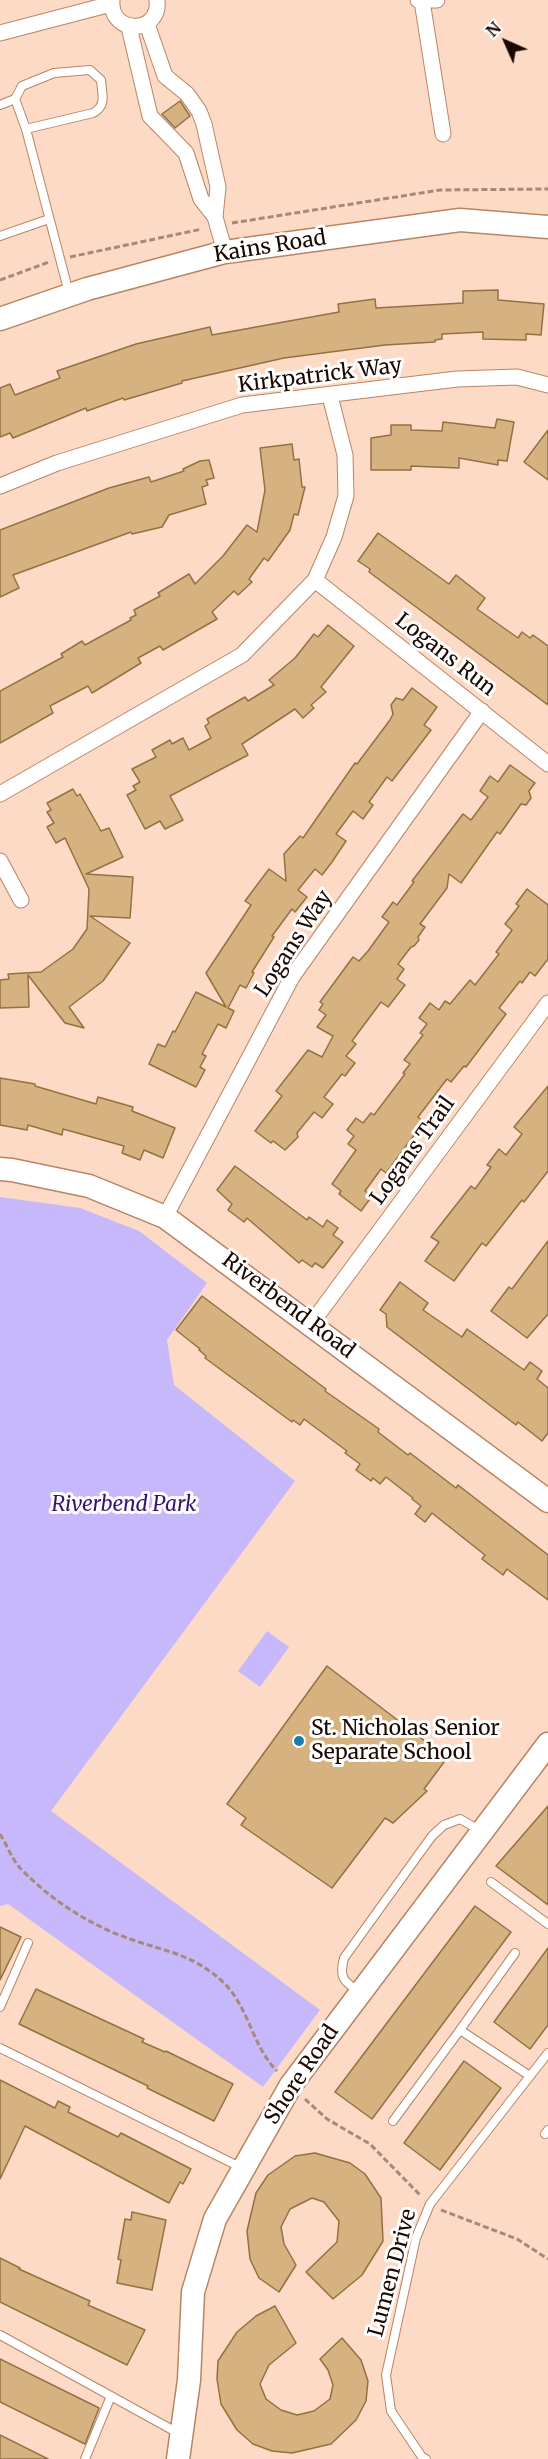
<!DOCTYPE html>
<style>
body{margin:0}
#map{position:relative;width:548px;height:2459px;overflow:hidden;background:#fcdac5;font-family:Merriweather,serif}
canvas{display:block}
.north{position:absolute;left:476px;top:12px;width:60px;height:60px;-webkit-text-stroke:4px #fff;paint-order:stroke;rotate:315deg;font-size:16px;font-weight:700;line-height:24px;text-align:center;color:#1a0800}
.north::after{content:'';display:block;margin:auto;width:21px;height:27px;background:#1a0800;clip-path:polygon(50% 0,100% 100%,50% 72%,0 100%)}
</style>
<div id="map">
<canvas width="548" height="2459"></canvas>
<div class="north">N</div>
</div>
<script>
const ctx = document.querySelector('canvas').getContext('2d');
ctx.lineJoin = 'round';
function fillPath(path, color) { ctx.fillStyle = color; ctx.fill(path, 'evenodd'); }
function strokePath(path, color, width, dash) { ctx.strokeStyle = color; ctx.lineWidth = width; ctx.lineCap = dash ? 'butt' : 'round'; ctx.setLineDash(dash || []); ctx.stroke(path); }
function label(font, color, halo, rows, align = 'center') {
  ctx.font = font + ' Merriweather,serif'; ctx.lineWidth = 6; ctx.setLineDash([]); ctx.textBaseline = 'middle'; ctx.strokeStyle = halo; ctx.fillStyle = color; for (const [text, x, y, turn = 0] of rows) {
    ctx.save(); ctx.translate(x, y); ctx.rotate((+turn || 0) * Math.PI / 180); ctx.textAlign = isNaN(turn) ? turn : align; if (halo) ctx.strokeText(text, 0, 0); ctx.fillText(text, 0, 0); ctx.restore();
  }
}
fillPath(new Path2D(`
 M0 1197 80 1208 139 1231 207 1283 167 1340 174 1385 295 1481 51 1811 320 2010 263 2087 8 1904 0 1906Z
 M267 1631 289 1647 260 1687 238 1671Z`), '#c6b8fb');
const building = new Path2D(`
 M180 101 190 116 175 128 162 114Z
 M498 290V300L544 304 541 335 526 334V340L483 339V332L442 334V339L435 340V342L385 345 284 358 182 381V383L124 400 123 398 87 411 86 408 13 438 10 433 0 437V388L10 384 15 395 60 378 57 371 136 344 210 327 212 335 339 312 338 304 375 299 376 308 463 303V291Z
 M497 419 514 422 507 461 498 460V465L459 458V468L411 466V470H371V438L391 435V425H411V430L442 431 443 422 495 428Z
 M548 430V480L524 462Z
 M292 444 294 460 299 459 302 487H305L298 515 294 514 290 530 268 561 264 558 249 579 252 582 238 595 234 591 212 612 217 619 163 650 160 646 138 658 141 663 92 693 88 686 50 706 53 713 0 743V691L63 657 61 654 82 641 85 645 131 620 130 618 136 615 134 610 160 596 158 593 189 574 195 584 223 556 247 525 257 532 265 490 260 448Z
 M209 460 214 478 206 480 208 485 202 487 206 504 169 515 162 527 132 534 131 532 13 575 19 588 0 597V530L109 488 149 477 151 482 184 471 183 469 200 461Z
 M378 533 449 584 456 575 485 598 477 609 518 638 522 632 530 638 533 635 548 646V705L369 572 370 569 358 561Z
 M328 625 354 646 321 687 326 692 311 705 314 708 303 718 295 709 242 744 248 755 170 796 183 820 165 829 160 821 145 829 127 795 136 790 133 786 140 782 132 769 156 757 152 750 170 740 172 744 183 738 189 750 211 738 205 726 209 723 207 719 245 697 248 701 274 685 269 680 295 658 314 634 318 637Z
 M412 688 437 707 424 725 431 730 392 781 387 777 369 802 373 805 363 819 353 811 336 834 346 841 332 862 322 875 315 869 298 890 307 897 295 912 292 909 272 936 274 937 252 972 254 973 246 988 240 985 228 1008 234 1011 226 1028 218 1024 202 1054 206 1056 200 1067 205 1070 196 1087 149 1064 158 1044 165 1047 173 1031 175 1032 196 992 226 1007 206 973 251 905 245 901 269 869 286 881 284 854 300 836 303 838 355 763 357 764 390 720 393 714 391 705 396 698 403 700Z
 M510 765 535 783 529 791 531 798 526 805 521 804 500 834 497 832 461 883 449 874 447 888 420 924 425 927 418 937 419 940 414 946 411 947 398 964 404 969 397 979 405 985 388 1007 381 1002 352 1041 356 1044 346 1056 355 1063 345 1076 342 1074 324 1097 333 1104 322 1118 314 1112 297 1133 298 1137 285 1150 273 1141 271 1143 255 1131 282 1096 276 1091 308 1050 322 1057 333 1036 317 1027 326 1015 319 1010 323 1004 320 1002 353 957 359 961 368 951 389 922 382 917 393 902 397 905 414 882 412 881 463 814 471 820 488 797 480 791 490 776 498 782Z
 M73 789 77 796 80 794 101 831 109 828 123 857 86 874 133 877 130 918 90 916 130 943 103 981 69 1007 84 1028 65 1023 28 975 29 1007 0 1008V980L9 979 8 974 41 972 73 949 87 929 89 889 65 838 56 843 47 827 54 823 47 812 51 810 47 803Z
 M527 889 548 905V959L535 976 530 972 522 983 520 981 499 1008 506 1014 466 1067 464 1066 451 1082 447 1079 418 1117 424 1122 386 1173 381 1169 365 1191 372 1196 361 1211 339 1194 341 1191 332 1184 356 1150 348 1144 354 1136 347 1130 356 1118 363 1123 371 1113 374 1115 405 1074 403 1073 410 1064 404 1060 423 1035 420 1033 427 1024 419 1018 430 1003 439 1010 445 1001 450 1004 470 980 475 985 499 954 496 952 512 930 505 924 519 906 516 904Z
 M0 1078 35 1084V1086L96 1104 98 1097 133 1107 132 1111 175 1128 163 1158 144 1150 140 1160 122 1153 124 1146 63 1129 62 1135 28 1125 27 1130 0 1125Z
 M548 1086V1171L524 1202 522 1200 486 1246 482 1243 454 1281 425 1261 439 1242 431 1237 471 1186 475 1189 491 1167 487 1165 499 1149 506 1155 522 1134 514 1127Z
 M235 1166 307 1220 309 1217 323 1227 327 1220 338 1228 333 1235 343 1242 323 1268 315 1263 312 1267 302 1260 299 1263 247 1218 244 1222 228 1210 232 1204 217 1190Z
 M548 1241V1314L527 1338 491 1311 509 1287 512 1289Z
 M400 1282 428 1303 423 1310 462 1337 467 1329 524 1370 530 1362 542 1371 537 1379 548 1388V1433L542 1441 518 1422 516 1425 387 1327 386 1314 380 1310Z
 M202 1296 326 1389 325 1391 379 1429 378 1432 408 1455 410 1453 456 1488 458 1485 548 1555V1600L507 1569 503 1575 482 1559 485 1555 432 1513 425 1522 415 1514 421 1506 412 1499 413 1498 386 1477 380 1484 373 1478 371 1481 356 1470 360 1464 345 1453 347 1451 304 1419 300 1425 293 1420 292 1422 205 1358 206 1356 199 1350 200 1349 176 1330Z
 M327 1666 447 1758 424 1789 427 1791 393 1823 385 1818 332 1888 241 1825 246 1818 227 1804Z
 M548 1806V1905L496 1866Z
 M475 1906 511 1932 372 2119 335 2092Z
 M0 1927 21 1937 0 1980Z
 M548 1948V2025L530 2049 494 2022Z
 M36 1989 144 2039 142 2042 165 2052 166 2051 233 2084 214 2121 147 2088 148 2086 19 2024Z
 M464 2061 501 2088 440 2170 404 2143Z
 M0 2080 55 2108 58 2101 70 2107 68 2112 118 2137 121 2133 191 2169 183 2184 180 2182 169 2203 25 2126 0 2179Z
 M315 2153 350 2163 365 2174 381 2198 383 2241 362 2275 333 2299 306 2272 337 2242 339 2221 324 2202 312 2198 290 2209 281 2227 284 2244 296 2265 279 2292 259 2278 250 2259 247 2231 256 2193 268 2175 295 2156Z
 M132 2212 166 2220 152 2290 117 2283 121 2260 118 2259 125 2219 131 2220Z
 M0 2258 20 2268 19 2269 90 2301 88 2305 145 2330 127 2365 0 2302Z
 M275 2306 296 2343 269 2365 260 2384 266 2399 281 2410 297 2415 314 2411 330 2399 333 2385 328 2370 320 2359 342 2338 361 2360 368 2381 366 2401 356 2420 331 2444 292 2453 272 2451 253 2444 237 2430 221 2404 217 2379 218 2361 237 2332 256 2316Z
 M0 2359 99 2408 85 2444 0 2402Z
 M0 2435 48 2459H0Z`);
fillPath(building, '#d7b281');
strokePath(building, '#937141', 1.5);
const lane = new Path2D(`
 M15 99 22 86 54 73 90 70 101 80C102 94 107 106 93 113L26 129
 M0 105 15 99 26 129 69 293
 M0 236 49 219
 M491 1882 548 1924
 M358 1991C343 1981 339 1977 344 1958L432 1836 444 1825 460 1819 481 1831
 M0 2007 28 1943
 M460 2030 515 1953
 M0 2048 242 2168
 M393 2121 460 2030 530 2076
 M545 2134 548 2130
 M0 2335 178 2433
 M85 2459 111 2396
 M426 2459 422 2457 391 2411 386 2375 416 2238 430 2204 548 2053`);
const street = new Path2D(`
 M112 0C109 35 161 35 157 0
 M418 0H437
 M422 1 443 134
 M147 24 165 76 187 94 199 111 204 124 218 187 215 217
 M129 27 150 116 186 153 201 199 215 217 225 252
 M0 33 111 4
 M0 486 57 463 242 405 457 379 517 377 548 385
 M315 580 548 764
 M0 794 242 655 315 580 334 537 346 496 345 455 330 396
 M0 861 21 900
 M165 1217 292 977 482 711
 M311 1324 548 1003`);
const secondary = new Path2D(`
 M0 319 87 289 225 252 460 220 548 227
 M0 1169 12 1170 89 1186 165 1217 548 1501
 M178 2459 189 2380 193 2292 215 2219 291 2085 548 1744`);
strokePath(lane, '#b88564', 10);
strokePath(street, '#b88564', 17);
strokePath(secondary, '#b88564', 25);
strokePath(new Path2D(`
 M232 223 440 190 548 189
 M70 257 202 229
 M0 280 49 262
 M0 1834C7 1845 12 1860 21 1869 52 1901 91 1926 133 1940 168 1952 194 1955 223 1982 249 2007 252 2046 277 2071
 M305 2099 327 2119 370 2144 421 2196
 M441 2210 517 2239 548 2259`), '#a58979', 3, [6, 3]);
strokePath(lane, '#fff', 8);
strokePath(street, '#fff', 15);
strokePath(secondary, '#fff', 22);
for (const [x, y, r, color] of [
 [299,1741,6,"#1a7ca7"]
]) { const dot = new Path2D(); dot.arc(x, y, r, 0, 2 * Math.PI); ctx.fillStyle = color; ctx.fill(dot); strokePath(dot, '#fff', 2); }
label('21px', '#1a0800', '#fff', [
 ["Kains Road",270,247,-9],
 ["Kirkpatrick Way",320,376,-7],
 ["Logans Run",445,655,38],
 ["Logans Way",294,944,-57],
 ["Logans Trail",413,1151,-54],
 ["Riverbend Road",288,1306,37],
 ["Shore Road",302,2075,-56],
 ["Lumen Drive",393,2273,-75]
]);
label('italic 21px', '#3a1275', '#fff', [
 ["Riverbend Park",124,1505]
]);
label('21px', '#1a0800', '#fff', [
 ["St. Nicholas Senior",311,1729],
 ["Separate School",311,1753]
], 'left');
</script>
